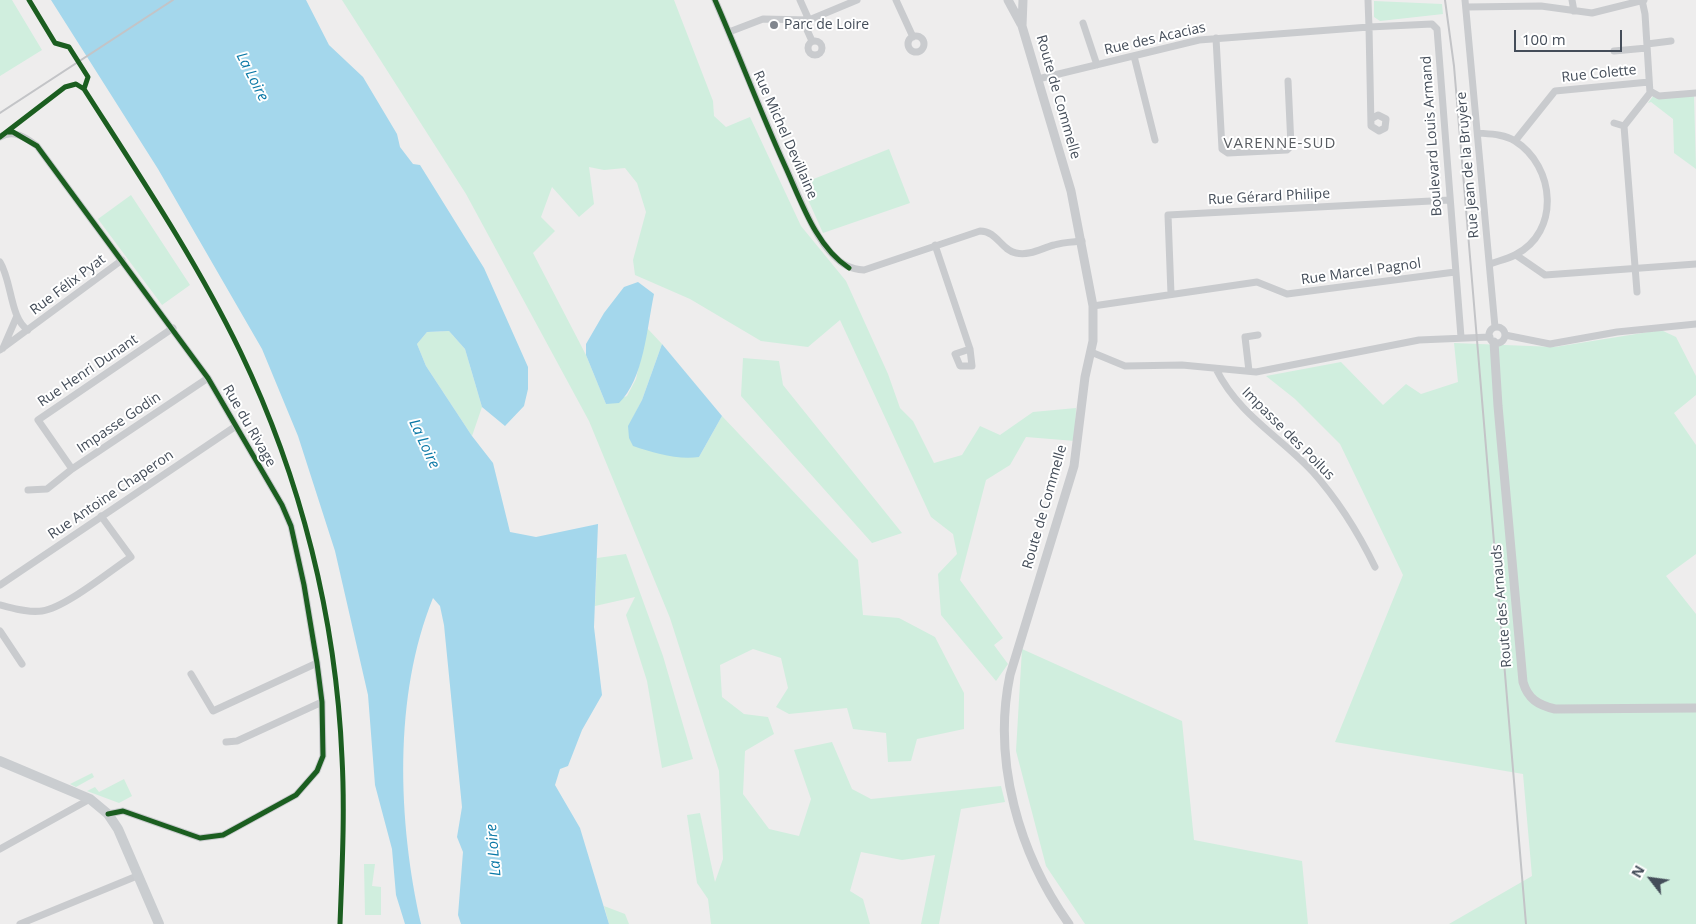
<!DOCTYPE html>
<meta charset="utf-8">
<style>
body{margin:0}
#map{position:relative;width:1696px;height:924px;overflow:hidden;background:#eeeded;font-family:"Open Sans",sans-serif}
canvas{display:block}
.north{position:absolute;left:1626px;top:854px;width:50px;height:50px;-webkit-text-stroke:4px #fff;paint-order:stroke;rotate:300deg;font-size:14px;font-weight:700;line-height:20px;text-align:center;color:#444d59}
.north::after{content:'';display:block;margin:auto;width:18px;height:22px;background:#444d59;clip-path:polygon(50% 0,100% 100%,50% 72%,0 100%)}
.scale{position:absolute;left:1514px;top:30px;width:108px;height:22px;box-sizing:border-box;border:2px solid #444d59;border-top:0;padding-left:6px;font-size:15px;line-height:18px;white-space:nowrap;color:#444d59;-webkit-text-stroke:4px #fff;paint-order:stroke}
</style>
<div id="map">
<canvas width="1696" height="924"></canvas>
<div class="north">N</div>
<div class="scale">100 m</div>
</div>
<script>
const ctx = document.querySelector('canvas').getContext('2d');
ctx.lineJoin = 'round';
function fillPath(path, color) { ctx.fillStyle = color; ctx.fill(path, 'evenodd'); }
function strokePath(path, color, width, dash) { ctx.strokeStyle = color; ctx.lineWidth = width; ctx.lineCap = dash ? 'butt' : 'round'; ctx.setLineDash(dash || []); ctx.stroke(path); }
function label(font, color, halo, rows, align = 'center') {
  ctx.font = font + ' "Open Sans",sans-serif'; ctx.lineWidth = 4; ctx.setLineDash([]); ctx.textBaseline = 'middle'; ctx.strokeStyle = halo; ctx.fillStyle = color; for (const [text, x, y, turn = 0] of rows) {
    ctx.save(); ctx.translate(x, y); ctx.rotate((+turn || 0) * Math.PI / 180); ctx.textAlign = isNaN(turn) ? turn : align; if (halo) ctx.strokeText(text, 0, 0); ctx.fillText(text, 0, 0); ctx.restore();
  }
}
fillPath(new Path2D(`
 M0 0H12L42 50 0 76Z
 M342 0H674L713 101 714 116 726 127 750 117 801 226 846 281 888 374 900 408 913 421 934 463 962 455 980 426 1000 435 1033 412 1076 408 1075 441 1026 437 1010 465 986 480 960 580 1003 638 994 645 1008 664 996 681 941 615 938 574 957 554 953 534 931 517 840 320 808 347 761 341 690 299 635 275 633 260 646 212 637 183 625 168 604 170 589 167 594 204 579 217 552 187 541 217 555 231 533 253 586 355 606 404 627 396 636 379 647 328 662 344 642 400 629 426 699 457 722 416 858 560 863 615 899 618 935 637 964 693V729L917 739 911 761 888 762 886 733 853 729 847 708 789 714 776 707 788 688 781 658 753 649 720 665 722 697 744 714 768 717 774 734 745 751 743 794 769 829 799 836 811 799 794 750 832 742 852 789 871 799 1001 786 1005 802 961 809 939 924H921L935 855 902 860 861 852 850 891 863 899 870 924H711L708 899 697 883 687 815 700 813 715 882 723 859 719 771 670 618 589 421 466 194Z
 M1374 1 1442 4 1443 14 1380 21 1374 17Z
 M1654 95H1694L1696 169 1674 153 1673 119 1651 102 1648 103Z
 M889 149 910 203 823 233 801 184Z
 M131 195 190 285 162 305 98 219Z
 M1661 330 1676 337 1696 376V395L1674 413 1696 445V554L1666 576 1696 614V924H1449L1532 876 1523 774 1335 742 1403 575 1340 444 1295 399 1266 376 1341 362 1383 405 1406 384 1421 394 1458 382 1454 343 1555 347Z
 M449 331 465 349 482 407 472 436 426 366 417 344 427 332Z
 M743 358 779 361 783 385 902 533 872 543 741 396Z
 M626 554 663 656 693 759 662 768 647 681 626 615 635 597 595 606 597 558Z
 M1022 649 1182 721 1194 840 1302 861 1308 924H1085L1046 866 1016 751Z
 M92 773 94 777 76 787 70 784Z
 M124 779 132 796 119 803 87 791 95 787 99 792Z
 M364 864H375L372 886 381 887V915H365Z
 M604 906 625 914 629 924H609Z`), '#d0eede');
fillPath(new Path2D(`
 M51 0H306L329 45 363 77 397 134 400 147 413 164 420 165 484 268 528 367V389L524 406 505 426 482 407 465 349 449 331 427 332 417 344 426 366 472 436 493 463 510 532 536 537 598 524 594 627 602 695 582 730 568 766 560 769 555 785 580 828 609 924H461L458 915 463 852 457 837 462 807 444 625 440 606 433 598C393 696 398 822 421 924H405L396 895 392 849 375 785 368 695 335 551 298 436 262 349 158 169Z
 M638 282 654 294C647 327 644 379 619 403L606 404 586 355V344L604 313 624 287Z
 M662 344 722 416 699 457C677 460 654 453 633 446L629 438 628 426 642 400Z`), '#a4d7ec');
strokePath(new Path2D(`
 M715 0C741 60 764 120 791 179 803 205 814 236 834 256 843 265 850 269 864 270L980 231C997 231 1001 250 1016 253 1030 256 1042 248 1054 245 1063 242 1073 242 1082 241
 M800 0 809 20
 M896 0 913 37
 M1368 0 1369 27 1432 24 1437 29 1461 337
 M1465 0 1495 327
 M1572 0 1574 11
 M1467 7 1541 6 1592 13 1644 0
 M803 21 812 41
 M1083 23 1097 65
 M729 32 763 19 809 20 857 0
 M908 44a8 8 0 1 1 16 0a8 8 0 1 1-16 0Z
 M1216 38 1222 149 1228 153 1287 150 1291 146 1288 81
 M808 48a7 7 0 1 1 14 0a7 7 0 1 1-14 0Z
 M1647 44 1671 41
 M1614 51 1647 48
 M1134 56 1155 140
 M1038 79 1199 40 1369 27 1371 126 1379 131 1385 128 1386 119 1378 115 1371 119
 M1650 91 1659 96 1696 93
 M1614 123 1624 126
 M1478 133C1490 134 1504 134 1515 141 1555 166 1561 232 1515 255 1507 259 1498 261 1490 264
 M0 137C13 129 25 137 37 146L208 378 282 505 291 526 304 585 317 663 322 702 323 756 317 771 296 795 223 835 200 838 123 811 108 814
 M1515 141 1555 91 1649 82
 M935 245 970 349 955 354 960 366H972L970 349
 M1516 255 1545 275 1696 264
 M0 262C12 281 10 319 28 330
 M1637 292 1624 126 1650 93 1645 14 1642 0
 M1171 294 1168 215 1450 200
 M1093 306 1257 282 1287 294 1455 272
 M1489 335a8 8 0 1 1 16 0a8 8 0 1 1-16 0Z
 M173 328 38 420 72 469 208 378
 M1505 335 1550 344 1617 332 1696 324
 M3 348 17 316
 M0 350 122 260
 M1091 352 1125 366 1182 365 1256 372 1419 340 1490 337
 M1216 369C1239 415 1278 435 1312 471 1338 500 1358 532 1375 567
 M1249 371 1245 337 1258 335
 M28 490 47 489 72 469
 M0 585 236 426
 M0 605C13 608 28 613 42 611 65 608 110 571 131 557L101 516
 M0 631 22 664
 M191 674 213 711 317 663
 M226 742 237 741 322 702
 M0 849 90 799
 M20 924 137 876`), '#c9cbce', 7);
strokePath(new Path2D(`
 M1008 0 1021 24
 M1023 0 1022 26 1071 191 1093 306V341L1085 377 1074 466 1010 675C992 761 1019 854 1069 924
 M1494 342 1498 406 1523 682C1528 699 1538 705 1555 709L1696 708`), '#c9cbce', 9);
strokePath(new Path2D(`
 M0 761 90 799 108 814 118 829 159 924`), '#cacdd0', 10);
strokePath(new Path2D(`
 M1445 0 1454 66 1526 924
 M0 113 173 0`), '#c3c4c7', 2);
strokePath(new Path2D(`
 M29 0 55 43 69 47 88 77 84 89
 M715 0C739 55 760 111 785 166 801 201 816 247 849 268
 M8 132H13L37 146 208 378 282 505 291 526 304 585 317 663 322 702 323 756 317 771 296 795 223 835 200 838 123 811 108 814
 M0 137 65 87 76 84 84 89C139 175 196 260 240 351 301 478 336 618 342 758 345 813 342 869 340 924`), '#1b5e20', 5);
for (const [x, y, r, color] of [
 [774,25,5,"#80858d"]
]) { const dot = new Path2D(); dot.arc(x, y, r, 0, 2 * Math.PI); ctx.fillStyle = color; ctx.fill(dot); strokePath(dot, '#fff', 2); }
label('14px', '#444d59', '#fff', [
 ["Parc de Loire",784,25]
], 'left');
label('14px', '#444d59', '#fff', [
 ["Rue des Acacias",1155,39,-13],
 ["Rue Colette",1599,74,-6],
 ["Route de Commelle",1058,97,74],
 ["Rue Michel Devillaine",785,135,66],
 ["Boulevard Louis Armand",1432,136,-94],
 ["Rue Jean de la Bruyère",1468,165,-95],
 ["Rue Gérard Philipe",1269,197,-3],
 ["Rue Marcel Pagnol",1361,272,-8],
 ["Rue Félix Pyat",68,285,-37],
 ["Rue Henri Dunant",88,371,-34],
 ["Impasse Godin",119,423,-34],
 ["Rue du Rivage",249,426,60],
 ["Impasse des Poilus",1288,434,45],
 ["Rue Antoine Chaperon",111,495,-34],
 ["Route de Commelle",1045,507,-74],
 ["Route des Arnauds",1502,606,-95]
]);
label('italic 15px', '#0a78a6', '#fff', [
 ["La Loire",252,77,63],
 ["La Loire",424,444,65],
 ["La Loire",494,850,-95]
]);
ctx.letterSpacing = '1px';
label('15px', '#585c61', '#fff', [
 ["VARENNE-SUD",1280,144]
]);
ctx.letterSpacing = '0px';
</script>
